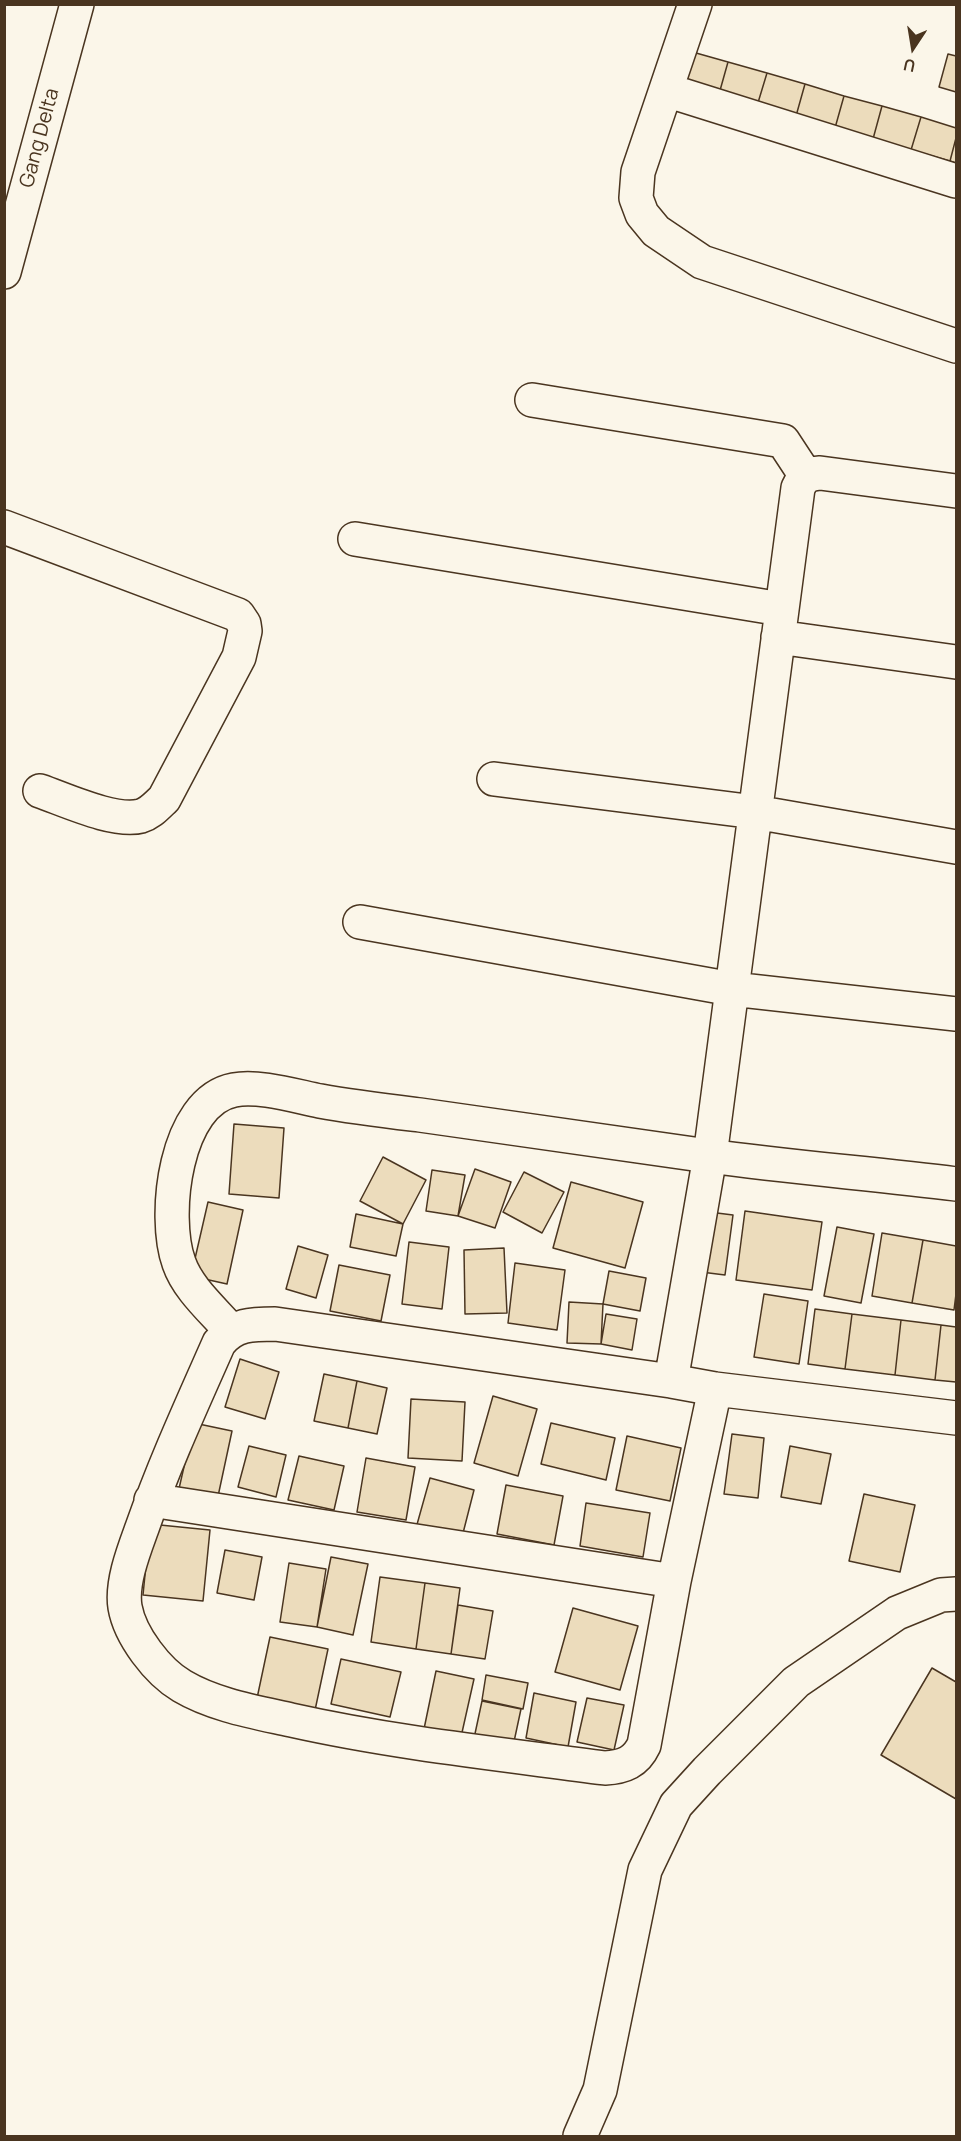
<!DOCTYPE html>
<style>
body{margin:0}
#map{position:relative;width:961px;height:2141px;overflow:hidden;background:#fbf6e9;font-family:Manrope,sans-serif}
canvas{display:block}
.frame{position:absolute;inset:0;border:6px solid #4a3520;pointer-events:none}
.north{position:absolute;left:883px;top:18px;width:60px;height:60px;-webkit-text-stroke:4px #fbf6e9;paint-order:stroke;rotate:192deg;font-size:16px;font-weight:700;line-height:24px;text-align:center;color:#4a3520}
.north::after{content:'';display:block;margin:auto;width:21px;height:27px;background:#4a3520;clip-path:polygon(50% 0,100% 100%,50% 72%,0 100%)}
</style>
<div id="map">
<canvas width="961" height="2141"></canvas>
<div class="frame"></div>
<div class="north">U</div>
</div>
<script>
const ctx = document.querySelector('canvas').getContext('2d');
ctx.lineJoin = 'round';
function fillPath(path, color) { ctx.fillStyle = color; ctx.fill(path, 'evenodd'); }
function strokePath(path, color, width, dash) { ctx.strokeStyle = color; ctx.lineWidth = width; ctx.lineCap = dash ? 'butt' : 'round'; ctx.setLineDash(dash || []); ctx.stroke(path); }
function label(font, color, halo, rows, align = 'center') {
  ctx.font = font + ' Manrope,sans-serif'; ctx.lineWidth = 4.5; ctx.setLineDash([]); ctx.textBaseline = 'middle'; ctx.strokeStyle = halo; ctx.fillStyle = color; for (const [text, x, y, turn = 0] of rows) {
    ctx.save(); ctx.translate(x, y); ctx.rotate((+turn || 0) * Math.PI / 180); ctx.textAlign = isNaN(turn) ? turn : align; if (halo) ctx.strokeText(text, 0, 0); ctx.fillText(text, 0, 0); ctx.restore();
  }
}
const building = new Path2D(`
 M689 51 728 62 719 94 680 83Z
 M948 54 956 56V92L939 87Z
 M728 62 767 73 757 106 719 94Z
 M767 73 805 84 796 116 757 106Z
 M805 84 844 96 835 128 796 116Z
 M844 96 882 106 873 139 835 128Z
 M882 106 921 117 911 150 873 139Z
 M921 117 956 128V138L950 161 911 150Z
 M956 138V163L950 161Z
 M234 1124 284 1128 279 1198 229 1194Z
 M383 1157 426 1180 403 1224 360 1201Z
 M475 1169 511 1182 495 1228 458 1216Z
 M432 1170 465 1175 458 1216 426 1211Z
 M524 1172 564 1192 542 1233 503 1212Z
 M571 1182 643 1202 625 1268 553 1248Z
 M208 1202 243 1210 227 1284 191 1276Z
 M745 1211 822 1222 812 1290 736 1280Z
 M709 1212 733 1215 725 1275 701 1272Z
 M356 1214 403 1224 396 1256 350 1247Z
 M837 1227 874 1234 861 1303 824 1296Z
 M882 1233 923 1240 912 1303 872 1296Z
 M923 1240 956 1246V1294L954 1310 912 1303Z
 M409 1242 449 1247 442 1309 402 1304Z
 M298 1246 328 1255 316 1298 286 1289Z
 M504 1248 507 1313 465 1314 464 1250Z
 M515 1263 565 1270 557 1330 508 1323Z
 M339 1265 390 1275 381 1321 330 1311Z
 M609 1271 646 1278 640 1311 603 1304Z
 M764 1294 808 1301 799 1364 754 1357Z
 M569 1302 603 1304 601 1344 567 1343Z
 M815 1309 852 1314 845 1369 808 1364Z
 M606 1314 637 1319 632 1350 601 1344Z
 M852 1314 901 1320 895 1375 845 1369Z
 M901 1320 941 1325 935 1380 895 1375Z
 M941 1325 956 1327V1382L935 1380Z
 M240 1359 279 1372 265 1419 225 1407Z
 M324 1374 357 1381 348 1428 314 1421Z
 M357 1381 387 1388 377 1434 348 1428Z
 M493 1396 537 1409 518 1476 474 1463Z
 M411 1399 465 1402 462 1461 408 1458Z
 M194 1423 232 1431 217 1501 178 1493Z
 M551 1423 615 1438 606 1480 541 1464Z
 M732 1434 764 1438 758 1498 724 1494Z
 M627 1436 681 1448 670 1501 616 1490Z
 M249 1446 286 1455 276 1497 238 1487Z
 M790 1446 831 1454 821 1504 781 1497Z
 M299 1456 344 1466 334 1510 288 1500Z
 M366 1458 415 1467 406 1520 357 1512Z
 M430 1478 474 1490 461 1541 416 1528Z
 M506 1485 563 1496 554 1545 497 1534Z
 M864 1494 915 1505 900 1572 849 1561Z
 M586 1503 650 1513 643 1557 580 1546Z
 M150 1524 210 1530 203 1601 143 1595Z
 M225 1550 262 1557 254 1600 217 1593Z
 M331 1557 368 1564 353 1635 317 1627Z
 M289 1563 326 1569 317 1627 280 1622Z
 M380 1577 425 1583 416 1649 371 1642Z
 M425 1583 460 1588 451 1654 416 1649Z
 M458 1605 493 1611 485 1659 451 1654Z
 M573 1608 638 1626 620 1690 555 1672Z
 M270 1637 328 1649 314 1715 256 1703Z
 M341 1659 401 1672 390 1717 331 1704Z
 M932 1668 956 1682V1799L881 1755Z
 M436 1671 474 1679 461 1737 424 1729Z
 M486 1675 528 1683 523 1709 482 1700Z
 M534 1693 576 1702 568 1747 526 1738Z
 M587 1698 624 1705 614 1750 577 1742Z
 M482 1701 521 1709 512 1751 473 1743Z`);
fillPath(building, '#ecdcbc');
strokePath(building, '#4a3520', 1.5);
const street = new Path2D(`
 M695 4 638 172 636 198 642 214 656 231 702 262 956 346
 M666 90 956 181
 M4 272 77 4
 M532 400 783 441 806 476
 M4 527 238 615 244 624 245 631 239 657 164 799C157 805 151 813 141 816 115 823 66 800 40 791
 M355 539 781 609
 M778 637 956 662
 M494 779 755 812 956 847
 M360 922 732 989 956 1014
 M231 1331C213 1310 188 1289 179 1263 162 1216 175 1101 234 1090 258 1085 295 1096 320 1101 353 1107 387 1111 420 1115 516 1129 612 1143 708 1156 791 1167 874 1174 956 1184
 M671 1381 710 1156 798 488C803 477 808 474 820 473L956 491
 M715 1389 674 1581 644 1745C636 1762 624 1767 605 1768 500 1754 394 1743 291 1720 255 1712 214 1705 182 1686 158 1672 130 1636 125 1607 121 1583 134 1550 142 1528 164 1465 192 1404 219 1343 234 1324 252 1324 275 1324L671 1381 715 1389 956 1418
 M151 1500 674 1581
 M580 2136 600 2090 645 1870 676 1805 707 1771 796 1682 897 1613 941 1595 956 1594`);
strokePath(street, '#4a3520', 36);
strokePath(street, '#fbf6e9', 33);
label('20px', '#4a3520', '#fbf6e9', [
 ["Gang Delta",40,138,-75]
]);
</script>
